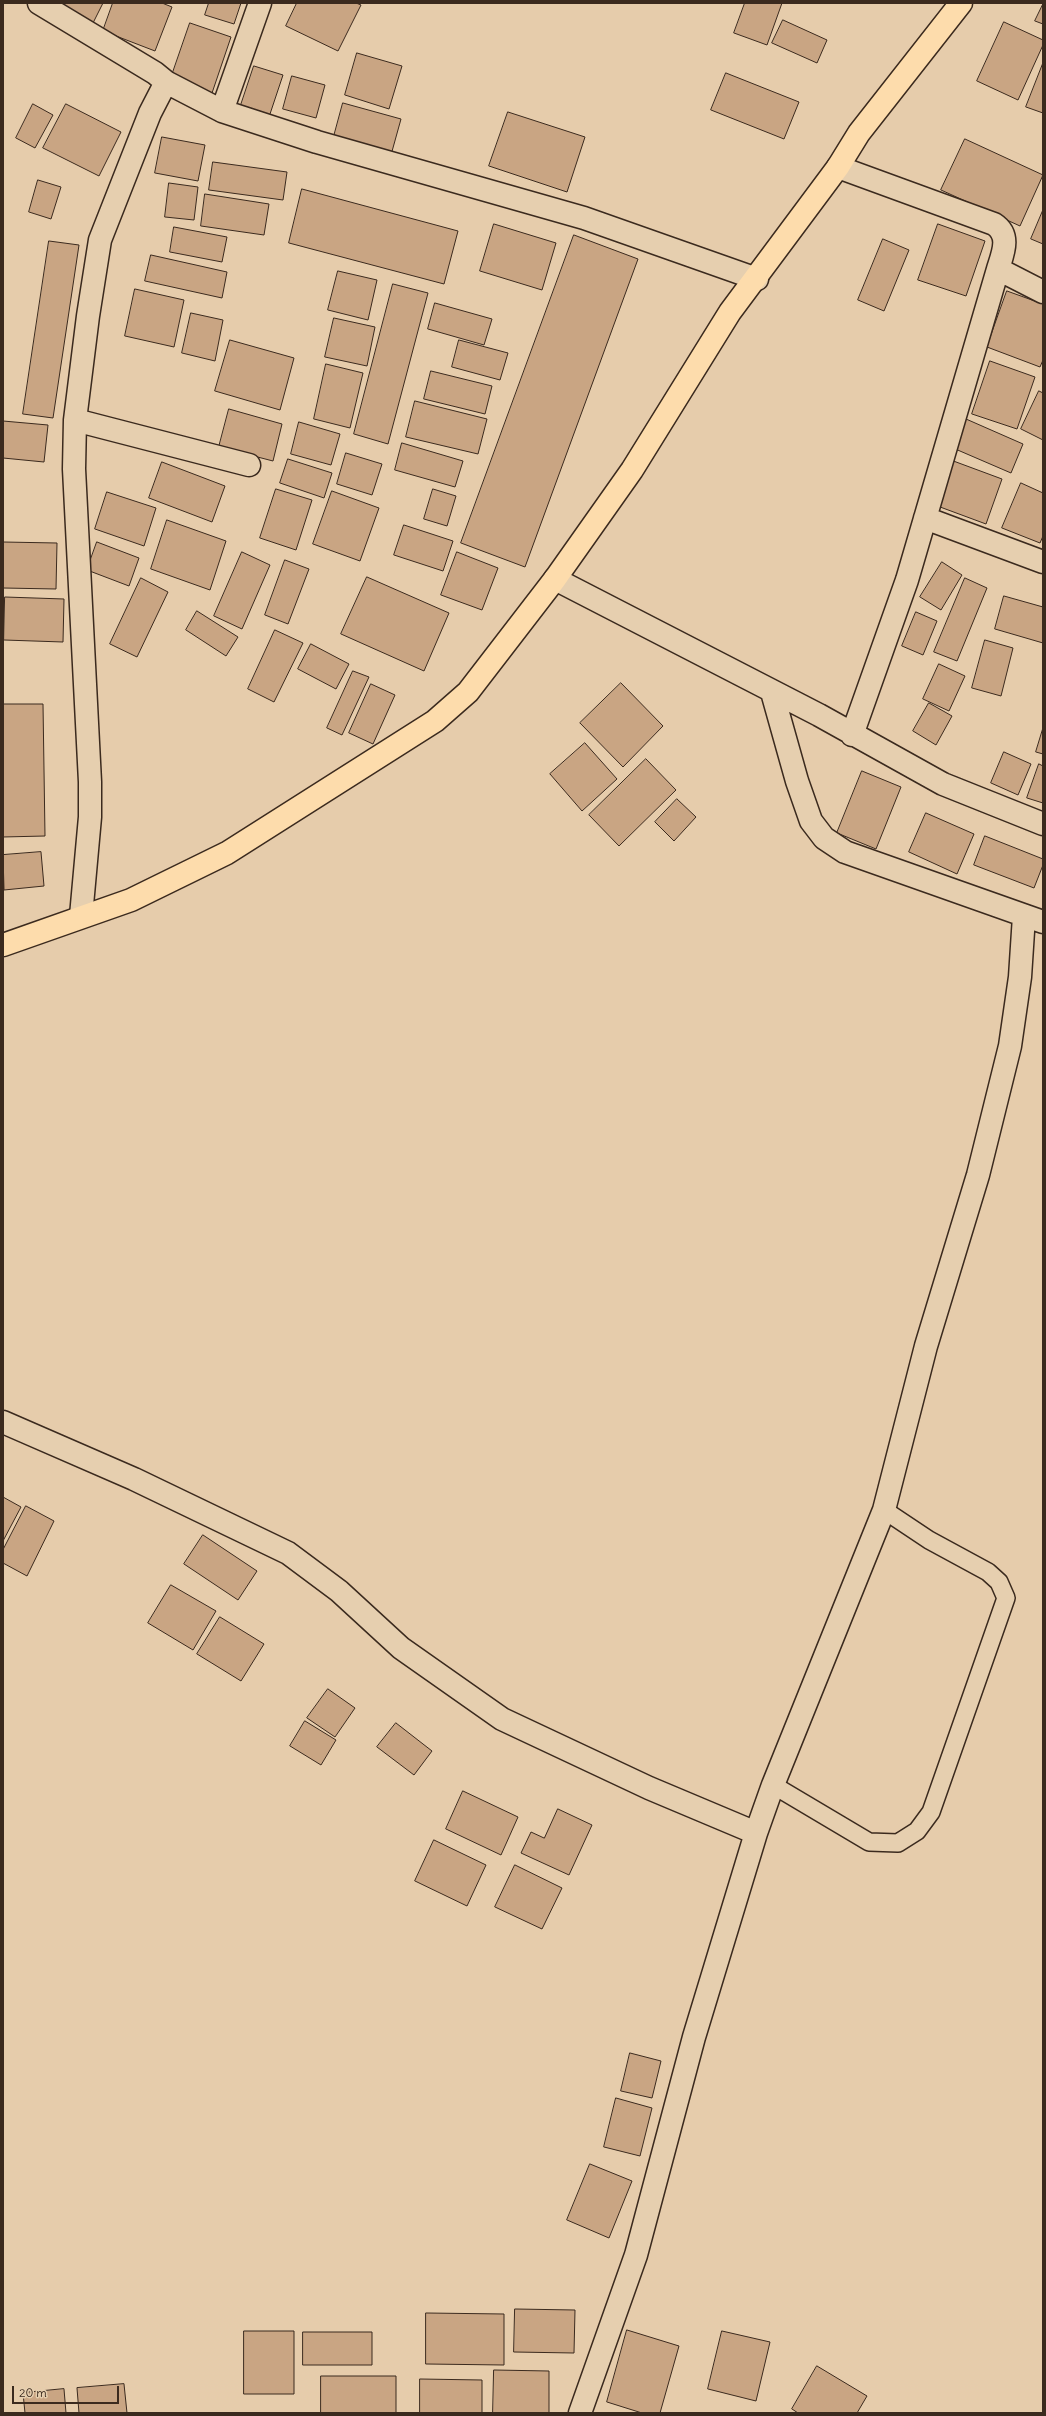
<!DOCTYPE html>
<style>
body{margin:0}
#map{position:relative;width:1046px;height:2416px;overflow:hidden;background:#e6ccab;font-family:Delius,sans-serif}
canvas{display:block}
.frame{position:absolute;inset:0;border:4px solid #3b2a1e;pointer-events:none}
.scale{position:absolute;left:12px;top:2386px;width:107px;height:18px;box-sizing:border-box;border:2px solid #3b2a1e;border-top:0;padding-left:5px;font-size:12px;line-height:14px;white-space:nowrap;color:#3b2a1e;-webkit-text-stroke:3px #e6cfaf;paint-order:stroke}
</style>
<div id="map">
<canvas width="1046" height="2416"></canvas>
<div class="frame"></div>
<div class="scale">20 m</div>
</div>
<script>
const ctx = document.querySelector('canvas').getContext('2d');
ctx.lineJoin = 'round';
function fillPath(path, color) { ctx.fillStyle = color; ctx.fill(path, 'evenodd'); }
function strokePath(path, color, width, dash) { ctx.strokeStyle = color; ctx.lineWidth = width; ctx.lineCap = dash ? 'butt' : 'round'; ctx.setLineDash(dash || []); ctx.stroke(path); }
const building = new Path2D(`
 M60 3H103L92 25 58 8Z
 M113 3H162L172 7 155 51 103 31Z
 M209 3H241L234 24 205 15Z
 M297 3H356L361 5 338 51 286 26Z
 M745 3H782L767 45 734 33Z
 M1043 4V24L1035 21Z
 M783 20 827 40 817 63 772 43Z
 M1004 22 1043 40V45L1018 100 977 81Z
 M190 23 231 37 211 96 170 81Z
 M357 53 402 66 389 109 345 95Z
 M1043 63V113L1026 107Z
 M254 66 283 75 268 120 239 111Z
 M726 73 799 102 784 139 711 110Z
 M292 76 325 85 316 118 283 109Z
 M343 103 401 119 391 155 333 140Z
 M33 104 53 115 35 148 16 138Z
 M66 104 121 132 99 176 43 148Z
 M508 112 585 137 567 192 489 166Z
 M162 137 205 145 198 181 155 173Z
 M965 139 1043 175 1020 226 941 190Z
 M213 162 287 172 283 200 209 190Z
 M38 180 61 187 51 219 29 212Z
 M169 183 198 187 194 220 165 217Z
 M302 189 458 231 444 284 289 243Z
 M205 194 269 204 264 235 201 226Z
 M1043 210V244L1031 239Z
 M494 224 556 243 542 290 480 271Z
 M938 224 985 241 966 296 918 280Z
 M174 227 227 237 222 262 170 252Z
 M574 235 638 259 525 567 461 543Z
 M883 239 909 250 884 311 858 300Z
 M49 241 79 245 53 418 23 414Z
 M151 255 227 272 222 298 145 281Z
 M338 271 377 280 368 320 328 310Z
 M393 284 428 293 388 444 354 434Z
 M135 289 184 300 174 347 125 336Z
 M1007 291 1043 304V360L1040 367 987 347Z
 M435 303 492 319 484 345 428 329Z
 M191 313 223 320 215 361 182 353Z
 M334 318 375 327 367 366 325 357Z
 M230 340 294 358 280 410 215 391Z
 M459 340 508 353 500 380 452 367Z
 M990 361 1035 377 1017 429 972 414Z
 M326 364 363 373 350 428 314 419Z
 M431 371 492 386 485 414 424 399Z
 M1039 391 1043 393V440L1021 429Z
 M415 401 487 419 478 454 406 437Z
 M229 409 282 424 273 461 219 447Z
 M966 419 1023 444 1011 473 953 448Z
 M3 421 48 425 44 462 3 458Z
 M299 422 340 434 331 465 291 454Z
 M402 443 463 461 455 487 395 470Z
 M346 453 382 464 372 495 337 484Z
 M288 459 332 473 324 498 280 483Z
 M948 459 1002 479 986 524 932 504Z
 M162 462 225 486 212 522 149 498Z
 M1021 483 1043 493V536L1040 543 1002 528Z
 M276 489 312 500 296 550 260 538Z
 M433 489 456 496 447 526 424 519Z
 M332 491 379 508 360 561 313 544Z
 M107 492 156 508 144 546 95 529Z
 M167 520 226 541 210 590 151 569Z
 M404 525 453 541 443 571 394 555Z
 M3 542 57 543 56 589 3 588Z
 M97 542 139 558 129 586 87 570Z
 M242 552 270 565 242 629 214 616Z
 M457 552 498 568 482 610 441 595Z
 M285 560 309 569 288 624 265 615Z
 M942 562 962 575 941 610 920 597Z
 M367 577 449 613 424 671 341 634Z
 M141 578 168 592 137 657 110 644Z
 M965 578 987 588 957 661 934 652Z
 M1004 596 1043 607V643L995 629Z
 M5 597 64 599 63 642 4 640Z
 M197 611 238 637 226 656 186 630Z
 M916 612 937 621 923 655 902 646Z
 M275 630 303 643 274 702 248 689Z
 M985 640 1013 648 1001 696 972 688Z
 M311 644 349 664 336 689 298 669Z
 M939 664 965 676 949 711 923 699Z
 M353 671 369 677 342 735 327 728Z
 M621 683 663 726 623 767 580 723Z
 M371 684 395 695 373 744 349 733Z
 M929 703 952 716 936 745 913 731Z
 M3 704H43L45 836 3 837Z
 M1043 728V754L1036 752Z
 M585 743 617 779 582 811 550 774Z
 M1004 752 1031 764 1018 795 991 783Z
 M646 759 676 790 619 846 589 815Z
 M1039 764 1043 766V803L1027 798Z
 M862 771 901 787 876 849 837 833Z
 M677 799 696 817 674 841 655 822Z
 M926 813 974 834 957 874 909 852Z
 M985 836 1043 859V865L1034 888 974 865Z
 M41 852 44 886 4 890 3 855Z
 M3 1497 21 1507 3 1541Z
 M26 1506 54 1521 27 1576 3 1563V1550Z
 M203 1535 257 1571 238 1600 184 1564Z
 M171 1585 216 1611 193 1650 148 1623Z
 M220 1617 264 1644 241 1681 197 1654Z
 M328 1689 355 1708 335 1737 307 1718Z
 M305 1721 336 1740 321 1765 290 1746Z
 M396 1723 432 1751 414 1775 377 1747Z
 M463 1791 518 1817 501 1855 446 1829Z
 M558 1809 592 1825 569 1875 521 1853 531 1832 544 1838Z
 M434 1840 486 1865 467 1906 415 1881Z
 M515 1865 562 1888 542 1929 495 1907Z
 M630 2053 661 2061 652 2098 621 2091Z
 M616 2098 652 2108 640 2156 604 2147Z
 M590 2164 632 2181 609 2238 567 2220Z
 M515 2309 575 2310 574 2353 514 2352Z
 M426 2313 504 2314V2365L426 2364Z
 M627 2330 679 2346 660 2413H642L607 2402Z
 M244 2331H294V2394H244Z
 M722 2331 770 2342 756 2401 708 2389Z
 M303 2332H372V2365H303Z
 M817 2366 867 2396 857 2413H798L792 2409Z
 M494 2370 549 2371V2413H493Z
 M321 2376H396V2413H321Z
 M420 2379 482 2380V2413H420Z
 M124 2384 127 2413H79L77 2388Z
 M64 2389 66 2413H25L23 2393Z`);
fillPath(building, '#c9a583');
strokePath(building, '#3b2a1e', 1);
const service = new Path2D(`
 M773 1785 869 1842 898 1843 917 1831 931 1812 1006 1598 999 1582 988 1572 929 1540 884 1510`);
const minor = new Path2D(`
 M39 3 155 73 166 82
 M222 111 260 3
 M838 167 994 224C1011 235 1003 253 998 269L1043 292
 M75 420 249 465
 M925 518 1043 562
 M555 579 819 715 943 784 1043 824
 M772 692 797 781 811 821 824 838 845 852 1043 922
 M852 735 907 580 998 269
 M81 916 90 817V782L74 469 75 420 88 316 100 240 150 113 166 82 222 111 317 142 584 218 757 279
 M3 1422 134 1479 288 1553 339 1591 401 1648 502 1719 649 1788 756 1833
 M580 2413 636 2255 694 2037 756 1833 773 1785 884 1510 926 1346 978 1175 1010 1046 1020 977 1024 916`);
const primary = new Path2D(`
 M3 945 131 900 227 853 435 721 468 692 555 579 632 470 730 312 838 167 859 133 961 3`);
strokePath(service, '#3b2a1e', 20);
strokePath(minor, '#3b2a1e', 25);
strokePath(primary, '#3b2a1e', 25);
strokePath(service, '#e6cfaf', 17);
strokePath(minor, '#e6cfaf', 22);
strokePath(primary, '#fddcac', 22);
</script>
